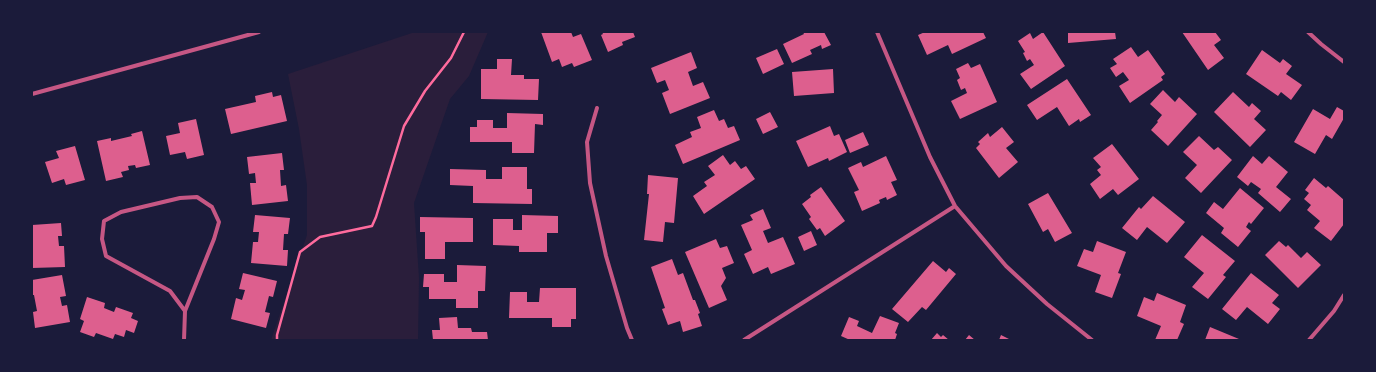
<!DOCTYPE html>
<style>
body{margin:0}
#map{position:relative;width:1376px;height:372px;overflow:hidden;background:#1b1b3a;font-family:"DM Sans",sans-serif}
canvas{display:block}
.frame{position:absolute;inset:0;border:33px solid #1b1b3a;pointer-events:none}
</style>
<div id="map">
<canvas width="1376" height="372"></canvas>
<div class="frame"></div>
</div>
<script>
const ctx = document.querySelector('canvas').getContext('2d');
ctx.lineJoin = 'round';
function fillPath(path, color) { ctx.fillStyle = color; ctx.fill(path, 'evenodd'); }
function strokePath(path, color, width, dash) { ctx.strokeStyle = color; ctx.lineWidth = width; ctx.lineCap = dash ? 'butt' : 'round'; ctx.setLineDash(dash || []); ctx.stroke(path); }
fillPath(new Path2D(`
 M415 32H488L469 76 450 99 414 203 419 278 418 340H271L307 235V185L299 129 288 74Z`), '#2a1e3b');
fillPath(new Path2D(`
 M541 32H571L573 37 581 34 592 60 574 67 572 63 562 67 559 59 552 62Z
 M602 32H633L635 37 622 42 623 45 608 52 601 35 603 34Z
 M803 32H824L831 45 822 49 821 45 810 50 812 54 792 63 783 44 804 34Z
 M925 32H983L986 38 952 54 948 45 927 55 918 35Z
 M1043 32 1065 66 1031 89 1020 74 1034 65 1030 59 1027 61 1023 53 1025 52 1018 41 1030 33 1033 39Z
 M1068 32H1115L1116 39 1068 43Z
 M1182 32H1215L1221 40 1214 45 1224 58 1208 70Z
 M1131 47 1138 57 1148 50 1165 74 1161 77 1163 80 1130 103 1119 86 1129 80 1123 72 1116 77 1110 68 1117 64 1113 59Z
 M777 49 784 64 763 74 756 58Z
 M1262 50 1280 63 1283 59 1292 66 1286 74 1302 85 1291 100 1281 92 1278 96 1246 74Z
 M691 52 697 68 688 72 693 86 703 82 710 98 670 114 662 93 669 90 665 80 657 83 651 68Z
 M497 59H512L511 75H524V79H539L538 100 481 99V69H497Z
 M968 63 971 68 980 64 997 102 960 119 951 101 967 93 965 88 961 90 957 80 960 78 956 69Z
 M833 69 834 93 794 96 792 72Z
 M1067 79 1091 115 1080 122 1079 119 1069 126 1057 107 1037 120 1027 105Z
 M1163 90 1175 102 1179 97 1197 114 1168 146 1151 130 1158 122 1157 121 1162 115 1150 104Z
 M272 92 273 97 281 95 287 121 231 134 225 109 256 102 255 96Z
 M1233 92 1249 107 1252 103 1261 111 1254 119 1266 130 1250 147 1214 112Z
 M1337 107 1344 111V118L1332 139 1326 135 1315 154 1294 142 1313 109 1330 119Z
 M714 110 719 121 724 119 728 128 734 126 740 140 683 164 675 145 692 137 690 132 701 128 697 117Z
 M770 112 778 127 763 134 756 119Z
 M507 113 543 114V125L535 124 534 153H512V142H470V127H477V120H493V128H507Z
 M196 119 204 155 187 159 185 152 170 155 166 136 180 133 178 123Z
 M830 126 834 136 839 134 847 152 829 161 828 158 808 167 796 141Z
 M1002 127 1014 142 1006 148 1018 162 999 178 976 148 980 144 978 142 988 133 990 137Z
 M142 131 150 165 136 168 135 165 128 166 129 170 121 172 123 177 106 181 97 141 111 138V141L132 136 131 134Z
 M863 132 869 145 850 153 845 140Z
 M1199 136 1214 150 1218 147 1232 160 1201 193 1185 178 1197 165 1183 152Z
 M1112 144 1139 179 1118 195 1113 189 1100 199 1090 184 1101 175 1097 170 1101 167 1093 158Z
 M75 146 85 180 66 185 64 179 52 183 45 162 59 158 56 151Z
 M282 153 284 170H280L281 186 286 185 288 201 252 205 250 183H256L255 173 249 174 247 157Z
 M723 155 730 165 735 161 741 169 746 166 755 179 704 214 693 196 707 186 704 182 715 175 708 166Z
 M886 156 897 180 891 182 897 195 887 200 886 197 879 200 880 203 862 211 854 192 859 190 848 168 861 162 863 167Z
 M1253 156 1262 164 1269 156 1288 172 1276 187 1291 199 1280 212 1258 193 1261 189 1251 182 1248 186 1237 177Z
 M502 167H527V189H532V204L473 203V186L450 185V169L486 170V179H502Z
 M648 175 678 178 674 223 665 222 663 242 644 240 649 194H647Z
 M1314 178 1326 188 1328 186 1344 200V224L1331 241 1314 228 1320 221 1307 210 1311 205 1304 199 1309 193 1305 190Z
 M821 187 845 221 825 236 820 228 817 230 809 219 811 217 802 204 811 197 810 195Z
 M1240 188 1264 208 1251 224 1249 222 1246 227 1251 231 1238 247 1221 233 1224 228 1206 213 1214 202 1223 209Z
 M1048 193 1072 233 1055 242 1048 229 1043 232 1028 204Z
 M1153 196 1185 222 1167 243 1147 227 1137 240 1122 228 1139 207 1141 209Z
 M763 209 771 228 763 231 768 243 783 237 795 264 771 274 768 267 753 274 744 254 752 250 741 225 753 220 750 215Z
 M255 215 290 218 288 234H284L283 250H288L287 266 251 263 253 242H258L259 232H253Z
 M522 215 558 216V233H547V252H519V246L493 245V219H513V230H522Z
 M420 217 473 218V242H445V259H425V232H420Z
 M61 223 62 236H58L59 246H64L65 267 32 268V225Z
 M811 231 817 245 804 251 798 237Z
 M1202 235 1235 261 1223 275 1226 277 1208 299 1192 287 1204 273 1184 257Z
 M716 239 720 248 727 246 734 263 722 268 726 278 721 286 727 300 709 308 685 252Z
 M1097 241 1126 252 1118 273 1121 274 1112 298 1095 292 1101 275 1077 266 1084 249 1093 252Z
 M1279 241 1286 247 1288 245 1301 258 1307 252 1321 265 1298 288 1265 255Z
 M672 259 678 275 683 273 693 300H695L700 313 698 314 702 326 683 332 680 321 668 325 662 309 665 308 651 267Z
 M933 261 946 272 949 268 956 274 926 310 922 307 908 322 892 309Z
 M457 265 486 266 485 291H478V308H456V299H429V287H423L424 274H444V282H457Z
 M243 273 277 281 273 297 269 296 265 312 270 313 266 328 231 319 236 298 242 300 245 290 239 289Z
 M1251 273 1279 295 1272 303 1280 309 1268 324 1247 307 1236 320 1222 309Z
 M62 275 66 296 60 297 62 306 67 305 70 322 35 328 33 312 37 311 34 295H32V280Z
 M540 288H576V319H571V327H552V318H509L510 292H527V302H539Z
 M1157 293 1186 305 1180 322 1184 324 1177 340H1155L1161 326 1137 316 1144 297 1154 301Z
 M87 297 105 303 104 308 114 312 116 307 133 313 131 318 138 321 134 333 126 330 124 337 115 334 113 339 96 333 94 337 80 332 84 321 80 319Z
 M880 316 899 323 895 333 897 334 895 340H850L841 336 849 317 859 321 857 326 872 333Z
 M457 317 458 328H471L472 332H487L488 340H433L432 330H440L439 318Z
 M1210 327 1239 339V340H1205Z
 M937 333 941 337 943 335 949 340H931Z
 M969 335 975 340H965Z
 M1001 335 1011 340H999Z`), '#dd5f8e');
strokePath(new Path2D(`
 M277 340V335L300 252 320 237 372 226 376 217 404 126 425 91 451 58 464 32`), '#ff6b9d', 2.5);
strokePath(new Path2D(`
 M877 32 930 157 955 206 1006 266 1047 304 1092 340
 M1308 32 1321 44 1344 62
 M32 94 259 32
 M597 108 587 142 590 183 606 256 627 328 632 340
 M184 340 185 311 214 239 219 222 212 207 197 197 180 198 121 212 104 221 102 239 106 256 170 291 185 311
 M744 340 955 206
 M1309 340 1334 311 1344 295`), '#c65784', 4);
</script>
